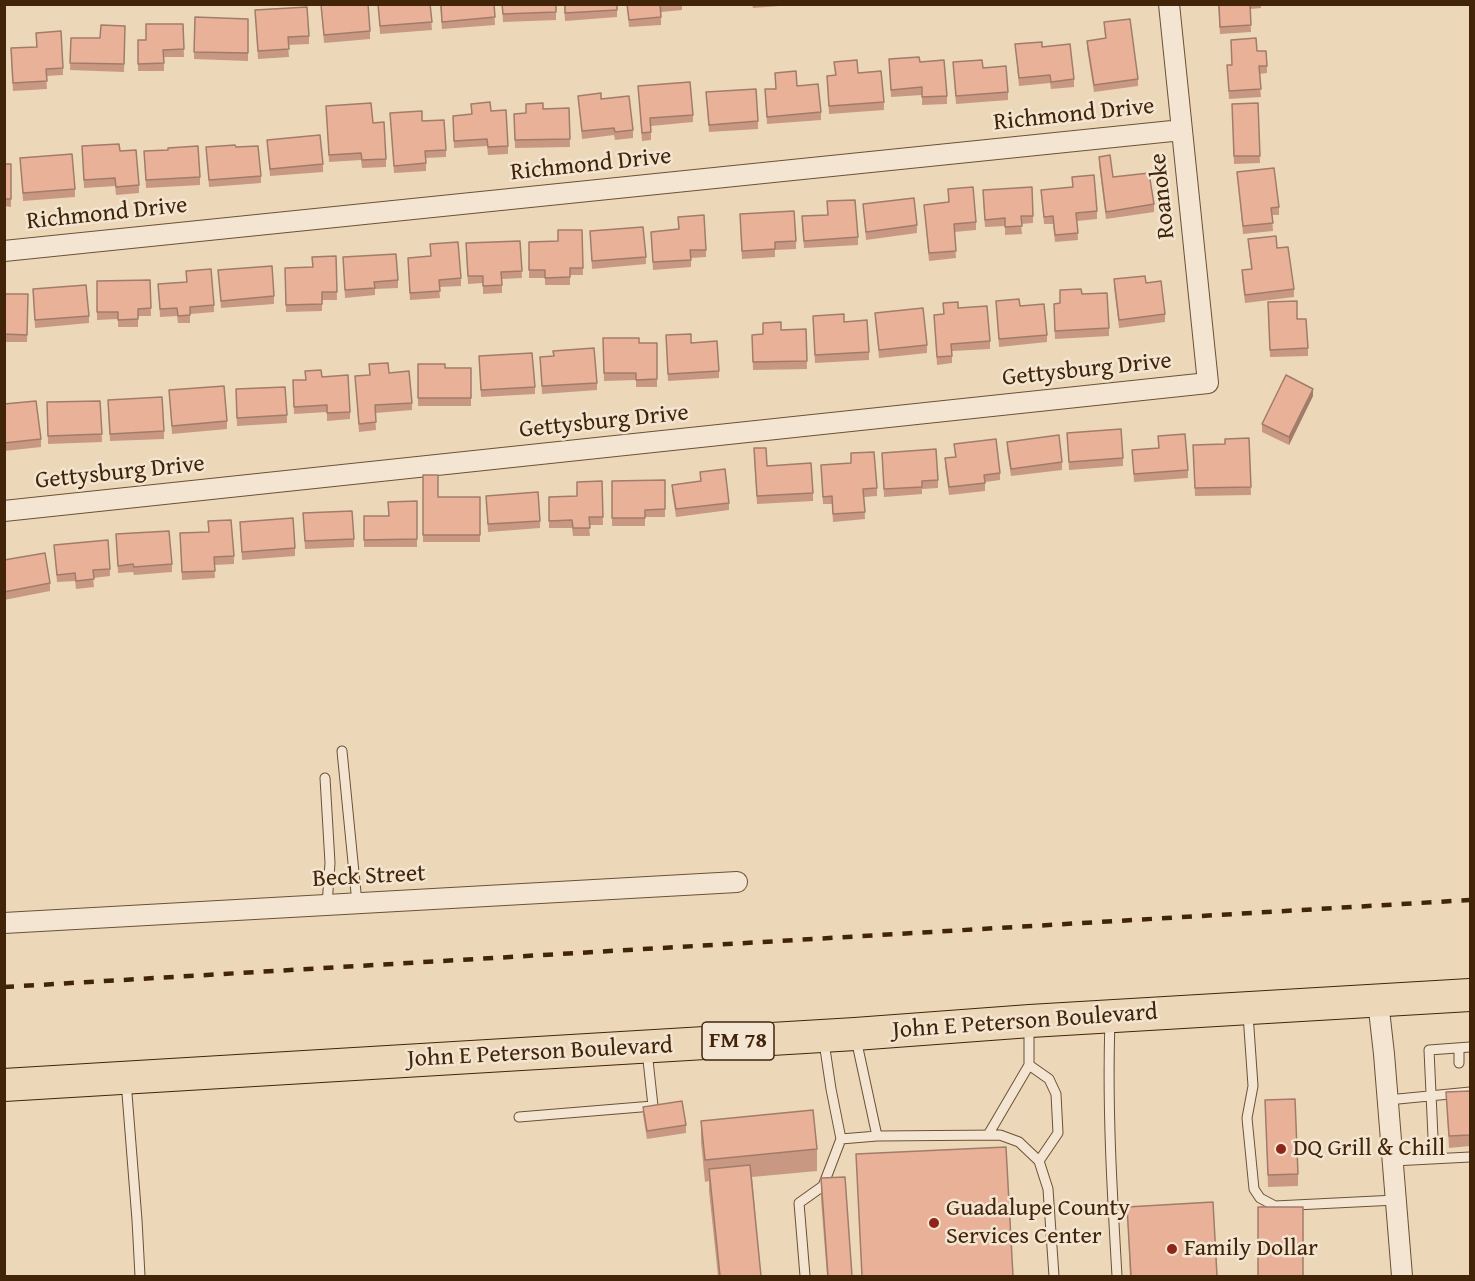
<!DOCTYPE html>
<style>
body{margin:0}
#map{position:relative;width:1475px;height:1281px;overflow:hidden;background:#ecd7b9;font-family:"Gentium Book Plus",serif}
canvas{display:block}
.frame{position:absolute;inset:0;border:6px solid #422509;pointer-events:none}
</style>
<div id="map">
<canvas width="1475" height="1281"></canvas>
<div class="frame"></div>
</div>
<script>
const ctx = document.querySelector('canvas').getContext('2d');
ctx.lineJoin = 'round';
function strokePath(path, color, width, dash) { ctx.strokeStyle = color; ctx.lineWidth = width; ctx.lineCap = dash ? 'butt' : 'round'; ctx.setLineDash(dash || []); ctx.stroke(path); }
function fillPath(path, color) { ctx.fillStyle = color; ctx.fill(path, 'evenodd'); }
function label(font, color, halo, rows, align = 'center') {
  ctx.font = font + ' "Gentium Book Plus",serif'; ctx.lineWidth = 5; ctx.setLineDash([]); ctx.textBaseline = 'middle'; ctx.strokeStyle = halo; ctx.fillStyle = color; for (const [text, x, y, turn = 0] of rows) {
    ctx.save(); ctx.translate(x, y); ctx.rotate((+turn || 0) * Math.PI / 180); ctx.textAlign = isNaN(turn) ? turn : align; if (halo) ctx.strokeText(text, 0, 0); ctx.fillText(text, 0, 0); ctx.restore();
  }
}
const lane = new Path2D(`
 M342 751 357 903
 M325 778 330 863 327 905
 M1248 1014 1253 1086 1247 1118 1254 1189 1260 1198 1275 1206 1396 1200
 M1110 1021C1107 1106 1112 1191 1117 1276
 M856 1039 877 1136 1000 1135 1019 1142 1039 1161 1058 1133 1056 1094 1049 1079 1029 1065V1027
 M824 1042 831 1089 841 1139
 M1459 1048V1063
 M126 1081 137 1220 140 1276
 M1388 1100 1470 1092
 M519 1117 653 1106 647 1051
 M988 1135 1029 1065
 M1434 1159 1429 1050 1470 1047
 M1039 1161 1048 1189 1054 1276
 M1393 1161 1470 1157
 M805 1276 799 1203 823 1186 841 1139 877 1136`);
const street = new Path2D(`
 M4 251 1182 130
 M4 511 1208 383 1169 4
 M4 923 737 882
 M1378 1001 1384 1054 1402 1276`);
const primary = new Path2D(`
 M4 1085 855 1034 1030 1021 1470 995`);
strokePath(lane, '#6c5235', 11);
strokePath(street, '#6c5235', 22);
strokePath(primary, '#422509', 34);
strokePath(lane, '#f3e5d2', 9);
strokePath(street, '#f3e5d2', 20);
strokePath(primary, '#ecd7b9', 32);
strokePath(new Path2D(`
 M4 987 1470 900`), '#422509', 4.5, [10, 10]);
fillPath(new Path2D(`
 M430 4 432 30 380 34 378 5Z
 M440 4H494L495 25 442 29Z
 M502 4H556V20L503 22Z
 M564 4H617V17L565 21Z
 M627 4H682V10L661 12V25L629 27Z
 M752 4H792V5L753 8Z
 M1218 4H1261V8L1250 9 1251 32 1220 34Z
 M321 5 370 31V39L324 43Z
 M255 10 309 36V44L288 45 289 57 258 59Z
 M195 17 248 19V61L194 59Z
 M1104 22 1138 79V86L1094 92 1087 48V41L1105 38Z
 M183 24 184 57H164V71H138V40H146Z
 M125 26 124 72 70 70 71 38H100Z
 M36 33 63 68V75L46 76 47 89 13 91 11 56 36 47Z
 M1231 40 1257 51 1267 66V73L1259 74 1261 97 1229 99 1227 65H1232Z
 M1015 44 1042 47 1074 79V87L1051 89 1050 83 1019 86Z
 M889 59 920 62 947 96V104L922 105V95L891 97Z
 M834 62 858 73 884 102V110L829 114 827 76H835Z
 M953 62 983 68 1008 92V100L956 104Z
 M775 73 797 86 821 112V120L767 124 765 89H776Z
 M638 86 693 115V122L651 126V140L642 141Z
 M706 92 758 121V129L709 132Z
 M578 96 601 99 633 130V138L615 140 614 135 582 139Z
 M1258 103 1260 163 1234 164 1232 104Z
 M471 104 491 111 508 146V154L488 155 487 146 454 148 453 116 471 114Z
 M326 106 373 123 386 159V167L362 168 361 160 329 162Z
 M569 108 570 147 515 148 514 114 526 113 543 109Z
 M390 113 422 121 446 150V157L426 158V171L394 173Z
 M267 140 323 164V172L270 176Z
 M82 146 120 151 139 185V193L116 195 115 186 84 188Z
 M206 147H236L261 176V183L209 187Z
 M144 151 200 177V185L146 188Z
 M1099 157 1113 177 1154 204V212L1106 219 1099 164Z
 M20 158 75 189V197L23 201Z
 M4 164H11V207L4 206Z
 M1237 172 1279 207V215H1272L1273 231 1243 234Z
 M1072 177 1097 211V219L1077 221 1078 240 1055 242 1053 224H1044L1041 190 1073 187Z
 M948 189 976 222V230L954 232 956 258 929 261 924 205 948 202Z
 M983 197 1033 216V223L1021 224 1022 234 1005 235V226L985 227Z
 M827 201 858 237V245L804 248 802 224 827 215Z
 M863 204 917 225V233L866 240Z
 M678 217 706 250V257L691 258V267L653 270 651 232 678 229Z
 M740 222 796 241V249L775 250V257L742 259Z
 M582 230 583 275H570V285H545V278H529V242L558 241Z
 M590 231 646 257V264L592 269Z
 M1248 239 1277 248 1294 289V297L1245 303 1242 277V270L1251 269Z
 M520 241 522 278 502 279V293L483 294V283L468 284 466 250Z
 M430 244 461 278V286L439 287 440 298 410 300 408 258 431 256Z
 M336 256 337 300H322V311L286 312 285 268 312 267Z
 M343 257 398 280V288L375 289V295L345 298Z
 M218 270 274 296V304L221 308Z
 M186 271 214 305V312L190 314V323H178L177 316 160 317 158 284 186 282Z
 M1114 279 1146 283 1165 314V322L1119 328 1114 287Z
 M150 280 151 316H138V327H118V319L97 320V281Z
 M33 289 89 316V323L35 328Z
 M4 294H28L27 342H4Z
 M1082 294 1109 328V336L1055 339 1054 311Z
 M996 301 1020 306 1047 335V342L999 347Z
 M943 303 958 308 990 341V349L952 351V363L937 365 934 315H943Z
 M1268 309 1297 319 1308 348V356L1270 357Z
 M875 313 927 345V353L879 358Z
 M813 316 844 322 869 352V360L815 363Z
 M806 329 807 369 753 370 752 335 763 334 781 330Z
 M666 335 691 343 719 371V378L668 381Z
 M603 338 639 343H657V387H636V380L604 381Z
 M479 356 535 387V394L481 397Z
 M540 357 597 383V390L542 394Z
 M369 364 389 373 412 403V410L375 413 376 430 359 432 355 376 369 375Z
 M418 364 445 368H471V406H418Z
 M305 371 322 377 350 412V419L327 421V412L294 414 293 380H306Z
 M169 390 227 421V429L172 434Z
 M1313 396 1289 445 1262 432V424Z
 M236 397 287 415V423L237 426Z
 M100 401 102 442 48 444 47 402Z
 M4 404 41 439V447L4 451Z
 M108 407 164 431V439L110 441Z
 M1067 433 1123 458V466L1069 470Z
 M1158 436 1188 470V478L1134 482 1132 450 1158 448Z
 M1249 438 1251 495 1195 496 1193 445 1225 444Z
 M1007 442 1062 462V470L1011 476 1007 450Z
 M954 444 1000 473V480L985 482V491L949 495 945 466V458L955 457Z
 M882 453 938 480V488L922 489V494L884 497Z
 M754 456 767 466 813 493V501L757 504Z
 M821 465 877 488V496L864 497 865 519 833 522 832 504H823Z
 M700 472 729 503V510L676 517 672 492V485L700 481Z
 M423 475 438 497H480V542H423Z
 M665 480V517H645V526H612V481Z
 M602 481 603 525H589L590 536H573L572 528H549V497L577 496Z
 M486 496 540 521V528L488 532Z
 M417 501V547H364V516H388Z
 M303 513 354 539V547L305 549Z
 M240 522 295 548V556L242 560Z
 M180 533 234 556V564L214 565 215 578 182 580Z
 M116 534 172 564V572L134 575 133 572 118 573Z
 M54 545 110 569V576L93 578 94 587 76 589 75 581 57 582Z
 M4 560 50 583V591L4 600Z
 M1470 1091V1146L1449 1148 1446 1092Z
 M1265 1100 1298 1174V1186L1268 1187Z
 M643 1107 686 1125V1133L647 1139 643 1115Z
 M701 1121 817 1149V1171L752 1177 761 1276H718L709 1191V1181L705 1182 701 1142Z
 M856 1154 1013 1276H862Z
 M821 1178 852 1276H827L821 1200Z
 M1127 1207 1217 1276H1130Z`), '#c89883');
fillPath(new Path2D(`
 M1313 389V396L1289 445V437Z`), '#a27c6a');
const building = new Path2D(`
 M330 4H368L370 31 324 35 321 5Z
 M378 4H430L432 22 380 26Z
 M441 4H494L495 17 442 22Z
 M502 4H556V12L503 14Z
 M565 4H617V10L565 13Z
 M627 4H660L661 17 629 20Z
 M1219 4H1250L1251 25 1220 27Z
 M307 7 309 36 288 37 289 49 258 51 255 10Z
 M195 17 248 19V53L194 52Z
 M1130 19 1138 79 1094 85 1087 41 1106 38 1104 22Z
 M146 24H183L184 49 163 50 164 63 138 64V40H146Z
 M101 25 125 26 124 64 70 63 71 38H100Z
 M61 31 63 68 46 69 47 81 13 83 11 48 37 47 36 33Z
 M1256 38 1257 51H1266L1267 66H1259L1261 89 1229 91 1227 65H1232L1231 40Z
 M1042 42V47L1070 44 1074 79 1051 82 1050 75 1019 78 1015 44Z
 M919 57 920 62 944 60 947 96 922 97V87L891 90 889 59Z
 M857 60 858 73 881 71 884 102 829 106 827 76 836 75 834 62Z
 M982 60 983 68 1006 66 1008 92 956 96 953 62Z
 M796 71 797 86 818 84 821 112 767 117 765 89H776L775 73Z
 M690 82 693 115 650 118 651 132 642 133 638 86Z
 M756 89 758 121 709 125 706 92Z
 M601 93V99L629 96 633 130 615 132 614 128 582 131 578 96Z
 M490 102 491 111 506 110 508 146 488 147 487 139 454 141 453 116 472 114 471 104Z
 M371 103 373 123 384 122 386 159 362 160 361 153 329 155 326 106Z
 M543 103V109L569 108 570 139 515 140 514 114 526 113V104Z
 M1258 103 1260 156H1234L1232 104Z
 M422 111V121L444 120 446 150 425 151 426 163 394 166 390 113Z
 M320 135 323 164 270 169 267 140Z
 M119 144 120 151 136 150 139 185 116 187 115 178 84 180 82 146Z
 M235 145 236 147 258 146 261 176 209 180 206 147Z
 M198 146 200 177 146 180 144 151 168 150V148Z
 M72 154 75 189 23 193 20 158Z
 M1110 155 1113 177 1149 173 1154 204 1106 212 1099 157Z
 M4 164H11V199H4Z
 M1274 168 1279 207 1271 208 1273 223 1243 226 1237 172Z
 M1094 175 1097 211 1076 213 1078 233 1055 235 1053 216 1044 217 1041 190 1073 187 1072 177Z
 M973 187 976 222 954 224 956 251 929 253 924 205 949 202 948 189Z
 M1032 187 1033 216H1021L1022 226 1005 227V218L985 220 983 190Z
 M914 198 917 225 866 232 863 204Z
 M855 200 858 237 804 241 802 216 828 215 827 201Z
 M794 211 796 241 775 242V249L742 251 740 214Z
 M704 215 706 250H690L691 260 653 262 651 232 679 229 678 217Z
 M643 227 646 257 592 261 590 231Z
 M558 230H582L583 268H570V277L545 278V270H529V242L558 241Z
 M1276 236 1277 248 1288 247 1294 289 1245 295 1242 270 1252 269 1248 239Z
 M520 241 522 271 501 272 502 285 483 286V276H468L466 243Z
 M458 242 461 278 439 280 440 291 410 293 408 258 431 256 430 244Z
 M396 254 398 280 374 282 375 288 345 290 343 257Z
 M336 256 337 292H322V304L286 305 285 268 313 267 312 257Z
 M272 266 274 296 221 301 218 270Z
 M211 269 214 305 190 307V315L178 316 177 308 160 309 158 284 187 282 186 271Z
 M1145 276 1146 283 1161 281 1165 314 1119 320 1114 279Z
 M150 280 151 308 138 309V319L118 320V312H97V281Z
 M86 285 89 316 35 320 33 289Z
 M1081 289 1082 294 1107 293 1109 328 1055 331 1054 304 1060 303V290Z
 M4 294H28L27 335 4 334Z
 M1019 299 1020 306 1044 304 1047 335 999 339 996 301Z
 M1297 301V319H1306L1308 348 1270 350 1268 302Z
 M958 302V308L987 306 990 341 951 344 952 356 937 357 934 315 944 314 943 303Z
 M923 308 927 345 879 350 875 313Z
 M844 314V322L867 320 869 352 815 355 813 316Z
 M781 322V330L806 329 807 361 753 362 752 335 763 334V323Z
 M691 334V343L717 341 719 371 668 374 666 335Z
 M603 338H639V343H657V379L636 380V373H604Z
 M594 348 597 383 542 386 540 357 554 356 553 351Z
 M532 353 535 387 481 390 479 356Z
 M388 363 389 373 409 371 412 403 375 405 376 422 359 424 355 376 370 375 369 364Z
 M418 364H445V368H471V398H418Z
 M321 370 322 377 348 375 350 412 327 413V405L294 407 293 380H306L305 371Z
 M1286 375 1313 389 1289 437 1262 424Z
 M224 386 227 421 172 426 169 390Z
 M285 387 287 415 237 418 236 389Z
 M162 397 164 431 110 434 108 400Z
 M36 401 41 439 4 443V404Z
 M100 401 102 434 48 436 47 402Z
 M1121 429 1123 458 1069 462 1067 433Z
 M1185 434 1188 470 1134 474 1132 450 1159 448 1158 436Z
 M1059 435 1062 462 1011 469 1007 442Z
 M1249 438 1251 487 1195 488 1193 445 1225 444V439Z
 M996 439 1000 473 984 475 985 483 949 487 945 458 956 457 954 444Z
 M754 448H766L767 466 811 463 813 493 757 496Z
 M936 449 938 480 922 481V487L884 489 882 453Z
 M874 452 877 488 863 489 865 512 833 514 832 496 823 497 821 465 851 463V453Z
 M725 469 729 503 676 509 672 485 701 481 700 472Z
 M423 475H438V497H480V535H423Z
 M665 480V509L645 510V518H612V481Z
 M602 481 603 517H589L590 528H573L572 520 549 521V497L577 496V482Z
 M538 492 540 521 488 524 486 496Z
 M417 501V539L364 540V516H389L388 502Z
 M352 511 354 539 305 541 303 513Z
 M293 518 295 548 242 552 240 522Z
 M231 520 234 556 214 557 215 571 182 572 180 533 209 532 208 521Z
 M169 531 172 564 134 567 133 564 118 566 116 534Z
 M108 540 110 569 93 570 94 579 76 581 75 573 57 575 54 545Z
 M45 553 50 583 4 592V560Z
 M1470 1091V1135L1449 1136 1446 1092Z
 M1295 1099 1298 1174 1268 1175 1265 1100Z
 M682 1101 686 1125 647 1131 643 1107Z
 M813 1110 817 1149 705 1160 701 1121Z
 M1006 1147 1013 1276H862L856 1154Z
 M750 1165 761 1276H720L709 1169Z
 M845 1177 852 1276H828L821 1178Z
 M1213 1202 1217 1276H1131L1127 1207Z
 M1258 1207H1303V1276H1258Z`);
fillPath(building, '#e8b198');
strokePath(building, '#a27c6a', 1.5);
for (const [x, y, r, color] of [
 [1281,1149,6,"#8f2418"],
 [934,1223,6,"#8f2418"],
 [1172,1249,6,"#8f2418"]
]) { const dot = new Path2D(); dot.arc(x, y, r, 0, 2 * Math.PI); ctx.fillStyle = color; ctx.fill(dot); strokePath(dot, '#f3e5d2', 2); }
for (const [x, y, w] of [
 [738,1041,72]
]) { const box = new Path2D(); box.roundRect(x - w / 2, y - 19, w, 38, 4.5); ctx.fillStyle = '#f3e5d2'; ctx.fill(box); strokePath(box, '#422509', 1.5); }
label('bold 22px', '#422509', null, [
 ["FM 78",738,1041]
]);
label('24px', '#422509', '#f3e5d2', [
 ["Richmond Drive",1074,115,-6],
 ["Richmond Drive",591,165,-6],
 ["Roanoke",1163,196,-96],
 ["Richmond Drive",107,214,-6],
 ["Gettysburg Drive",1087,370,-6],
 ["Gettysburg Drive",604,422,-6],
 ["Gettysburg Drive",120,473,-6],
 ["Beck Street",369,877,-3],
 ["John E Peterson Boulevard",1025,1022,-4],
 ["John E Peterson Boulevard",540,1053,-3]
]);
label('24px', '#422509', '#f3e5d2', [
 ["DQ Grill & Chill",1293,1149],
 ["Guadalupe County",946,1209],
 ["Services Center",946,1237],
 ["Family Dollar",1184,1249]
], 'left');
</script>
